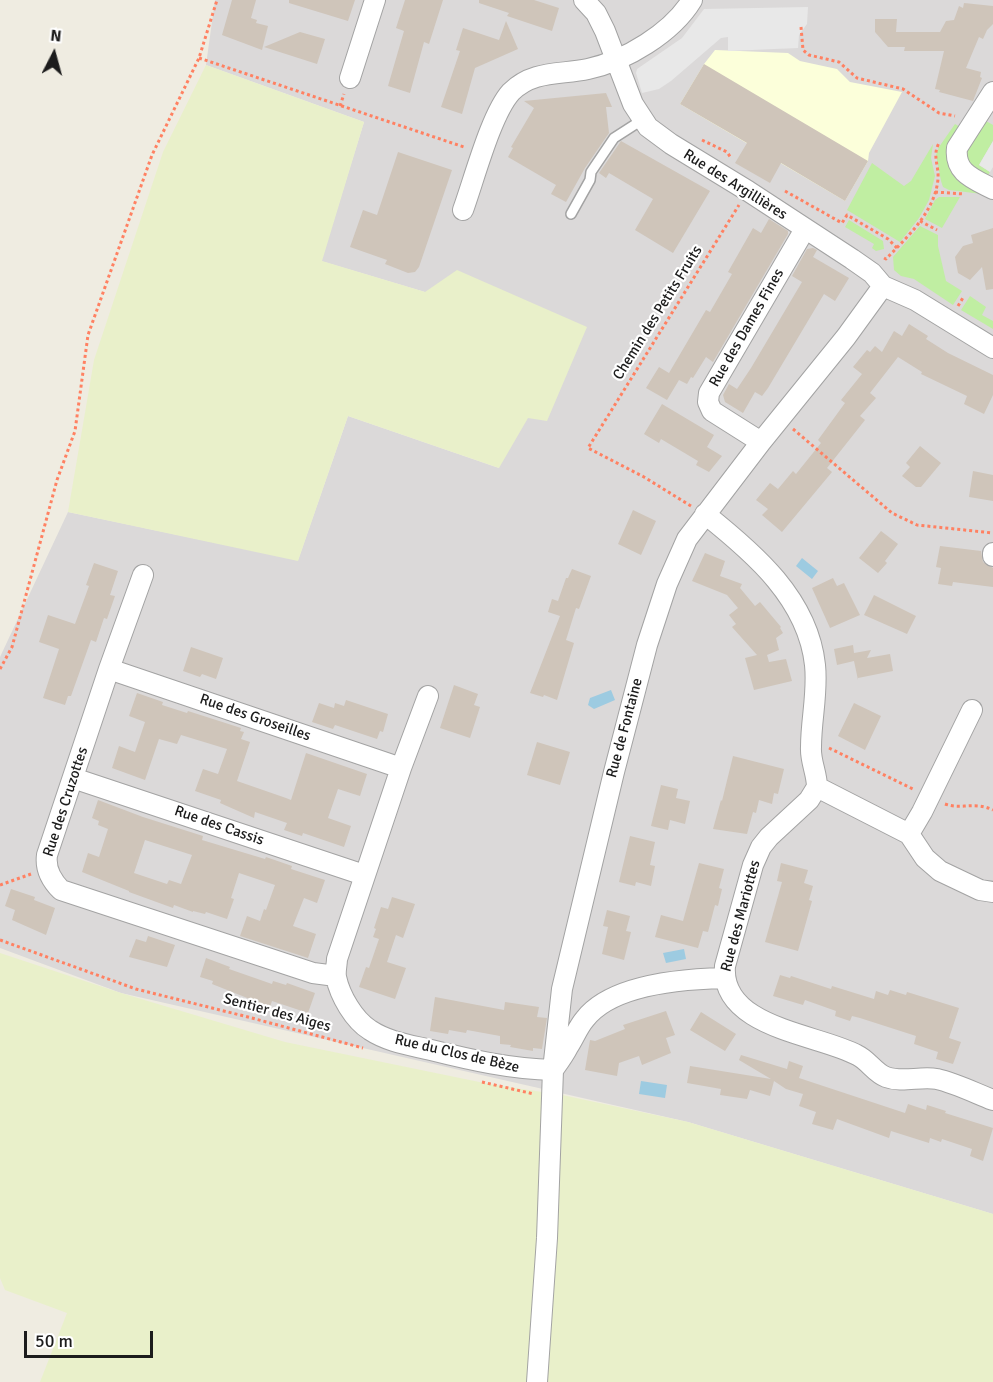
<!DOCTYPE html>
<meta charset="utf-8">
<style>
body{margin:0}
#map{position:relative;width:993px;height:1382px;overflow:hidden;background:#efece1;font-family:Signika,sans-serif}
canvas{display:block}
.north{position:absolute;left:24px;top:24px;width:60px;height:60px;-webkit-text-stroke:4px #fff;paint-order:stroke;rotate:6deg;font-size:16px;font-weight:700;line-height:24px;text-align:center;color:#1c1c1c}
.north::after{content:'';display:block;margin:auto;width:21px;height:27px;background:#1c1c1c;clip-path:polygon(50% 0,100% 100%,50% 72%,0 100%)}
.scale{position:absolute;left:24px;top:1331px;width:129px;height:27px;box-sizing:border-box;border:3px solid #1c1c1c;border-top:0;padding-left:8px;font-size:18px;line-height:21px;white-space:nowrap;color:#1c1c1c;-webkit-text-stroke:4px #fff;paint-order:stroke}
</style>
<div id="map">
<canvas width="993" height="1382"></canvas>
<div class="north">N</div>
<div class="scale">50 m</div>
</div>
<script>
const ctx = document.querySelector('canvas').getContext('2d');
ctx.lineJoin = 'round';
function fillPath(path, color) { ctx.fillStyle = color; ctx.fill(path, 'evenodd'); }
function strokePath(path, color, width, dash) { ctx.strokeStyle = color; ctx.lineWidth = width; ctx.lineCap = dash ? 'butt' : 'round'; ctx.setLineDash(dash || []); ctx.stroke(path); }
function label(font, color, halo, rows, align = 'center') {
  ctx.font = font + ' Signika,sans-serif'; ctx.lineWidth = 4.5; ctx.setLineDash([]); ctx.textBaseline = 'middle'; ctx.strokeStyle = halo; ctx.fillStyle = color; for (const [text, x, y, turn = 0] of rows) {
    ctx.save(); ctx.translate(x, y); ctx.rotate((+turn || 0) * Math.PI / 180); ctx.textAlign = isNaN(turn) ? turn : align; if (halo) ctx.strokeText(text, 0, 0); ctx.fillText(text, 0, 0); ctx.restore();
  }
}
fillPath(new Path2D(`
 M215 0H993V1214L688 1122 121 993 0 948V657L68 512 298 560 348 416 499 468 425 292 321 261 364 122 206 65Z`), '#dbd9d9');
fillPath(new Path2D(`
 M715 50 788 53 800 61 837 69 850 82 902 92 869 153 868 161 845 201 680 104 704 64Z`), '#fcffda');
fillPath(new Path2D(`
 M206 65 364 122 322 261 425 292 457 270 587 327 547 421 528 418 499 468 348 416 298 561 68 512 94 360 163 152Z
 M0 953 121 993 285 1042 489 1084 562 1095 688 1122 993 1214V1382H40L67 1313 5 1290 0 1278Z`), '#e9f0ca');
fillPath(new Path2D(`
 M986 121 993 125V141L979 165 990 172 987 177C961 161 960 156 977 130L980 131Z
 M955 124 960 127 953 136 982 194 949 190 943 187 941 181 936 155 939 147Z
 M933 144 931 158 935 176 929 200 919 218 900 242 847 210 872 163 904 186 911 181Z
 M939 197H960L942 228 925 219 935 200Z
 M849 220 883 241 884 249 876 251 872 248 874 244 845 227Z
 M920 226 938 235V246L946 281 962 291 953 305 914 279 901 276 894 270 893 257Z
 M970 296 986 307 982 315 993 321V329L961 310Z`), '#c0eea2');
fillPath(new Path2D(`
 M808 7 807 24 799 35 798 48 728 51V37L721 38 671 81 659 89 642 93 636 73 637 69 682 38 704 9Z
 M993 141V167L990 172 979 165Z`), '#e8e8e8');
fillPath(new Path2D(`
 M802 558 818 571 812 579 796 566Z
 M611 690 615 700 594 709 588 705 590 698Z
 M684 949 686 959 666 963 663 953Z
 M641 1081 667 1085 665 1098 639 1094Z`), '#9dcbe1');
fillPath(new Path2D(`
 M232 0H256L251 18 257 20 256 23 268 26 262 50 222 35Z
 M289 0H355L348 21 289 3Z
 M405 0H443L429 44 424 42 410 93 388 86 404 31 396 28Z
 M479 0H534L559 8 552 31 507 16 509 13 479 3Z
 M964 3 993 6V24L987 30 983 39 979 37 966 68 981 72 980 77 982 78 973 101 939 92 940 90 935 89 944 51H904L905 47H888L875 32V19H897L896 32H940L946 21 954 20 959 6 963 8Z
 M506 21 518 49 475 68 462 114 441 107 460 51 456 50 463 28 499 40Z
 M300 32 325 39 317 64 264 47Z
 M704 64 868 161 845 201 781 163 770 183 735 163 747 143 680 104Z
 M606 93 612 107H606L609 133 585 168 566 202 551 194 556 185 508 157 513 148 511 147 534 108 524 101Z
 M621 141 710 191 673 253 635 230 653 199 609 173 606 178 599 173Z
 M398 152 452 170 419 267 415 272 408 273 385 264 387 260 350 247 363 210 377 215Z
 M769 219 788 231V234L713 362 706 357 693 378 691 377 687 384 679 380 667 400 646 388 659 367 669 373 706 310 710 312 732 274 728 272 753 228 761 233Z
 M993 228V289L986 290 982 267 970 280 958 273 955 257 963 246 973 243 971 235Z
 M813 248 817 250 813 257 849 278 835 301 824 294 768 388 762 396 755 392 743 413 725 402 723 395 729 384 737 389 751 368 802 282 792 276 807 249Z
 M909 324 928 336 926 339 948 353 993 375V395L984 414 964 404 967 396 921 374 922 372 898 357 870 393 876 398 860 416 865 420 827 468 832 472 782 532 762 515 768 509 756 500 770 483 778 489 793 471 796 474 821 443 818 440 845 403 841 400 862 374 853 367 867 350 870 352 875 346 882 352 894 331 902 336Z
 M662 404 714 435 707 447 722 456 709 472 696 465 698 461 661 439 659 443 644 434Z
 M920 446 941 463 921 487H916L902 476 910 467 906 463Z
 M973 471 993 475V501L969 497Z
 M633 510 656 521 641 555 618 544Z
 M881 531 898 544 885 561 887 563 878 573 859 558Z
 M940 546 981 551 983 562 993 568V587L953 582 952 586 938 584 941 568 936 567Z
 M705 553 725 561 720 576 742 584 740 588 755 606 760 602 781 627 780 628 783 633 776 638 779 650 767 655 769 662 786 659 792 681 754 690 745 658 757 655 732 627 736 624 729 615 738 608 727 595 692 581Z
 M94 563 118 571 110 595 115 596 107 619 104 618 96 642 91 640 71 696H68L65 705 43 698 59 649 39 642 48 615 75 624 89 586 86 585Z
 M572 569 591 576 579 609 576 608 566 640 574 643 557 700 544 695 543 697 530 693 560 616 548 612 552 599 558 601 566 578H568Z
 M833 578 837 586 844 583 860 615 830 628 812 588Z
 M874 595 916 616 907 634 864 615Z
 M853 645 854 653 871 650 867 658 890 654 893 671 858 678V680L854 661 837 665 834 649Z
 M191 647 223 658 216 679 202 674 200 677 183 671Z
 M454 685 478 694 474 705 480 707 470 738 440 728Z
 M137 693 163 702 162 705 187 713 188 711 241 728 240 731 244 732 241 739 250 742 237 781 286 798 291 800 306 753 367 774 360 796 338 789 328 818 351 826 344 847 303 833 302 836 284 830 287 823 255 812 254 818 220 803 221 800 195 791 203 769 218 774 227 749 181 735 177 744 159 739 145 780 112 768 119 746 135 752 145 722 129 716Z
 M346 700 388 714 383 732 380 731 377 739 335 725 333 729 312 722 319 703 334 708 335 703 344 706Z
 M854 703 881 716 865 750 838 736Z
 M537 742 570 752 560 785 527 775Z
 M733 756 784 769 778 794 774 793 772 804 759 800 756 813 753 812 747 834 713 829 721 800 722 801Z
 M661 785 678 789 676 798 690 801 685 824 670 820 668 830 651 826Z
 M98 800 143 817 203 836 202 840 265 859 266 857 292 866 291 869 325 880 317 903 304 898 293 926 316 934 308 958 240 936 247 916 260 921 264 909 266 910 275 885 239 873 231 898 234 899 227 919 206 912 205 914 193 911V912L174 905 173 908 129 892V891L82 872 88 853 99 857 108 829 98 825 99 821 92 818ZM145 840 192 855 181 884 169 880 167 884 134 873Z
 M630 836 655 842 650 865 655 866 651 886 636 882 635 886 619 882Z
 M699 863 724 869 719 888 722 889 718 906 715 905 708 932 703 931 698 948 655 937 661 915 683 921Z
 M781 863 808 870 804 883 813 886 809 900 812 901 798 951 765 942 782 882 777 881Z
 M11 889 35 897 34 900 55 908 46 935 12 920 15 910 5 906Z
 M392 897 415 904 403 938 396 935 387 962 406 968 395 999 359 987 366 967 369 968 379 939 373 937 376 929 374 928 381 907 388 909Z
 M607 910 630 916 626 931 631 932 624 960 602 954 608 927 603 926Z
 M148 936 175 945 167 967 129 957 136 939 146 942Z
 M206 958 230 967 229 969 272 984 273 981 286 985 287 983 315 993 308 1013 272 1001 270 1007 212 984 213 981 200 977Z
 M780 975 790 978 791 976 831 989 832 986 874 999 876 991 888 995 890 990 906 995 907 992 959 1008 949 1038 961 1042 953 1064 936 1059 938 1052 914 1044 916 1036 860 1018 852 1016 850 1021 835 1016 836 1011 805 1000 803 1005 773 996Z
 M435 997 504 1010 505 1002 539 1007 537 1017 547 1018 542 1049 533 1048V1051L510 1047 511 1045 500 1044V1036L467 1030 466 1033 449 1030 448 1034 430 1031Z
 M666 1011 675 1035 666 1038 671 1053 642 1065 639 1056 619 1063 617 1076 585 1070 590 1040 595 1041 625 1029 623 1025Z
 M701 1012 736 1034 725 1051 690 1030Z
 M741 1055 787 1069 789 1061 803 1066 799 1078 905 1113 908 1104 926 1110 927 1105 946 1111 945 1113 993 1128 983 1161 970 1156 972 1149 942 1139 941 1142 930 1138 929 1143 891 1131 889 1138 837 1119 833 1130 812 1124 816 1112 799 1106 803 1094 786 1089 774 1081 770 1096 750 1090 747 1099 720 1095 721 1089 687 1083 690 1066 771 1079 739 1060Z`), '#cfc5ba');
const service = new Path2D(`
 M571 214 590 180 591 172 614 138 642 120`);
const minor = new Path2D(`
 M584 0 596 13 605 31 633 104 648 127 671 144 748 191 852 259 872 273 883 286
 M350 78 375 0
 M993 92 957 148C954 173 974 179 993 189
 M463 210C474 180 491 114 511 92 533 70 560 75 588 69 625 61 672 33 692 0
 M883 286 915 300 993 348
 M761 442 712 411 708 402 709 393 805 229
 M705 514C754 553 808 599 815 665 818 693 811 719 811 747 810 761 817 773 817 787
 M993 553V556
 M143 575 109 669 47 855C45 869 51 880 61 890L313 973 336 976
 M109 669 401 768
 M428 696 401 768 337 959C337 964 335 971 336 977 340 996 354 1020 370 1030 388 1042 410 1045 431 1050 471 1060 511 1069 553 1070 558 1063 564 1055 568 1047 574 1038 578 1027 585 1019 612 984 683 979 724 978
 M73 778 364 875
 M817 787 809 800 769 837 761 847 753 865 725 966C720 1028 818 1034 857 1055 868 1060 875 1073 886 1077 902 1083 920 1076 937 1079 955 1083 975 1093 993 1100
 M817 787 909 834 925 858 940 871 980 890 993 892
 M909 834 922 812 972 710
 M537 1382 547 1238 553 1070 562 989 614 772 647 645 667 584 687 539 761 442 846 337 883 286`);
strokePath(service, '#a3a3a3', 12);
strokePath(minor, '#a3a3a3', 22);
strokePath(new Path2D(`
 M801 27 803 50 809 55 839 62 857 78 903 89 939 113 955 116
 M199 58 464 147
 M340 106 344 94
 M702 140 727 152 731 158
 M785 191 842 223 847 215 888 239 897 248
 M935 192 964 194
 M920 221 937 230
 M884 258 886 259C907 237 935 212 938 179 939 165 932 156 939 143
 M958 306 964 296
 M793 429 892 513 917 525 993 533
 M691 506 644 477 588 448 739 205
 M0 669 12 647 57 480 75 431 88 335 152 155 199 58 217 0
 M829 748 915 790
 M945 804C962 810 974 801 993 810
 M0 885 31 874
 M0 940 136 989 248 1017 363 1048
 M482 1082 534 1094`), '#ff8162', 3, [3, 3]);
strokePath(service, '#fff', 9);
strokePath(minor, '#fff', 20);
label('15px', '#1c1c1c', '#fff', [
 ["Rue des Argillières",735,185,32],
 ["Chemin des Petits Fruits",658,313,-58],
 ["Rue des Dames Fines",747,328,-60],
 ["Rue des Groseilles",255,718,19],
 ["Rue de Fontaine",625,728,-75],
 ["Rue des Cruzottes",66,802,-72],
 ["Rue des Cassis",219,826,19],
 ["Rue des Mariottes",741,916,-75],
 ["Sentier des Aiges",277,1013,15],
 ["Rue du Clos de Bèze",457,1054,13]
]);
</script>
